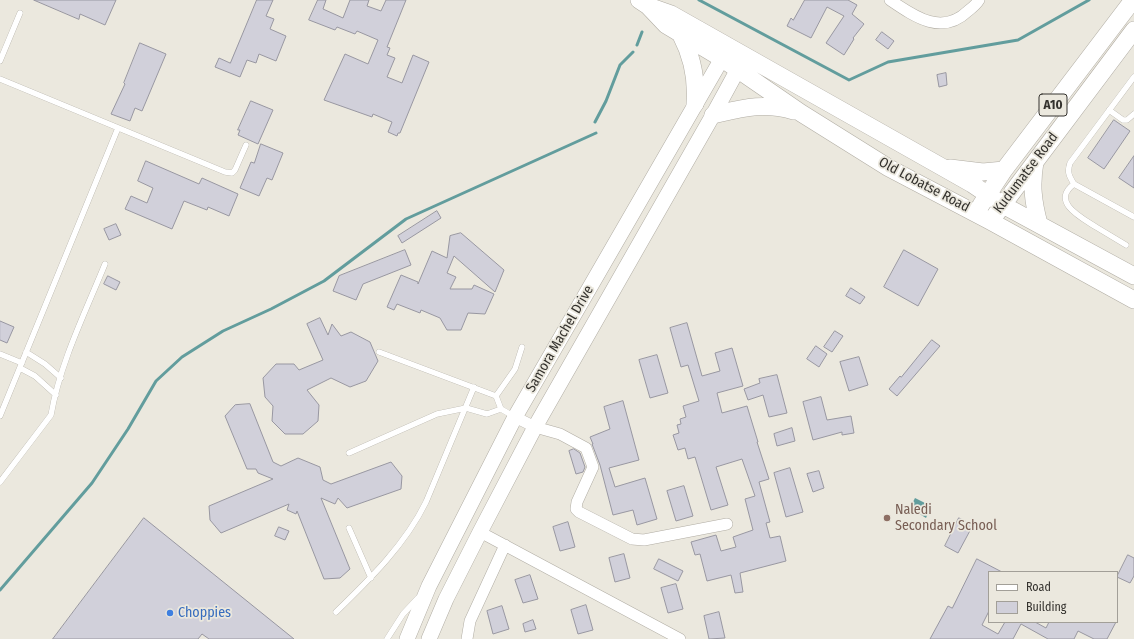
<!DOCTYPE html>
<style>
body{margin:0}
#map{position:relative;width:1134px;height:639px;overflow:hidden;background:#ebe8de;font-family:"Fira Sans Condensed",sans-serif}
canvas{display:block}
.legend{position:absolute;left:988px;top:571px;width:130px;height:52px;box-sizing:border-box;background:#ebe8de;border:1px solid #a29f98;margin:0;padding:5px 7px;list-style:none;font-size:12px;color:#34322e}
.legend li{display:flex;align-items:center;gap:8px;height:20px}
.legend b{width:20px;border:1px solid #a29f98}
</style>
<div id="map">
<canvas width="1134" height="639"></canvas>
<ul class="legend">
<li><b style="height:5px;background:#fff"></b>Road</li>
<li><b style="height:11px;background:#d1d0da"></b>Building</li>
</ul>
</div>
<script>
const ctx = document.querySelector('canvas').getContext('2d');
ctx.lineJoin = 'round';
function fillPath(path, color) { ctx.fillStyle = color; ctx.fill(path, 'evenodd'); }
function strokePath(path, color, width, dash) { ctx.strokeStyle = color; ctx.lineWidth = width; ctx.lineCap = dash ? 'butt' : 'round'; ctx.setLineDash(dash || []); ctx.stroke(path); }
function label(font, color, halo, rows, align = 'center') {
  ctx.font = font + ' "Fira Sans Condensed",sans-serif'; ctx.lineWidth = 3.5; ctx.setLineDash([]); ctx.textBaseline = 'middle'; ctx.strokeStyle = halo; ctx.fillStyle = color; for (const [text, x, y, turn = 0] of rows) {
    ctx.save(); ctx.translate(x, y); ctx.rotate((+turn || 0) * Math.PI / 180); ctx.textAlign = isNaN(turn) ? turn : align; if (halo) ctx.strokeText(text, 0, 0); ctx.fillText(text, 0, 0); ctx.restore();
  }
}
fillPath(new Path2D(`
 M915 498 931 506 926 518 910 508Z`), '#629d9d');
strokePath(new Path2D(`
 M699 0 849 80 888 62 1018 40 1089 0
 M637 45 642 32
 M595 122 606 101 620 65 633 52
 M0 590 92 483 128 429 156 381 182 357 223 331 271 309 324 281 406 219 596 133`), '#629d9d', 3);
const building = new Path2D(`
 M34 0H116L105 25 80 14 79 19Z
 M257 0H273L266 16 274 19 270 29 286 36 276 61 259 54 256 63 247 60 240 77 215 67 219 58 230 63Z
 M318 0H326L323 9 343 18 350 0H369L367 6 381 11 386 0H406L387 47 390 48 387 55 395 58 387 77 402 83 413 55 429 62 400 133H398L397 136 388 132 392 122 373 114 372 117 324 100 345 54 368 64 378 40 357 31 355 34 337 27 335 30 309 20Z
 M805 0H848L857 5 852 14 864 24 853 38 854 39 844 55 826 43 844 16 827 7 811 38 787 26 791 18 793 20Z
 M882 32 894 41 888 49 876 40Z
 M140 43 166 54 142 111 135 108 130 121 111 114 125 84 124 83Z
 M946 73 947 85 939 87 937 75Z
 M251 101 273 110 258 144 238 135 240 130H238Z
 M1114 120 1130 131 1104 169 1088 158Z
 M261 144 283 153 272 180 267 178 259 196 240 188 251 162 254 163Z
 M1134 156V188L1119 178Z
 M146 161 199 184 202 178 238 194 229 216 208 207 207 210 184 201 172 229 125 209 131 196 147 203 153 188 138 181Z
 M437 211 441 218 402 243 398 236Z
 M116 224 121 235 109 240 104 229Z
 M461 233 504 270 495 292 454 256 447 273 456 277 450 289H472L474 285 494 294 485 314 468 313 461 330H447L440 318 421 310 420 313 397 304 394 310 387 307 401 275 418 282V284L432 251 447 258 450 236Z
 M405 250 411 265 363 284 356 300 333 291 339 276Z
 M904 250 938 269 918 306 884 287Z
 M108 276 120 282 116 290 104 284Z
 M851 288 865 297 860 304 846 296Z
 M320 318 328 335 332 324 341 336 351 332 370 342 378 361 366 381 350 387 331 378 307 390 319 405 318 421 303 434H285L272 421 273 406 265 397 263 378 276 364H294L299 370 323 360 307 324Z
 M0 321 14 327 7 343 0 340Z
 M687 323 702 376 720 371 715 353 732 348 743 386 717 393 722 413 747 406 758 442H757L769 479 759 482 770 522 766 523 770 538 780 536 786 561 740 573 743 592 735 593 731 575 707 581 700 554 695 555 691 542 716 535 721 551 736 547 733 537 753 530 745 499 755 496 742 459 716 467 728 505 711 510 695 457 688 459 685 448 678 450 673 435 679 433 677 425 681 424 680 419 686 417 683 406 699 401 688 365 681 367 670 328Z
 M835 331 843 336 832 352 824 347Z
 M932 340 940 346 897 396 889 389 900 376 901 377Z
 M816 346 827 354 819 367 807 359Z
 M657 355 668 393 650 398 639 360Z
 M859 357 868 385 849 391 840 362Z
 M777 375 787 413 769 417 763 395 748 400 744 389 760 383 759 379Z
 M821 397 827 420 851 416 854 433 842 435V432L813 440 803 402Z
 M623 401 639 460 609 468 615 487 645 478 657 519 637 525 633 510 613 515 600 465 592 444H593L590 437 610 429 604 407Z
 M250 404 273 462 281 466 298 458 320 467 323 480 331 484 391 462 402 476 401 489 347 508 338 498 335 504 321 498 350 569 340 578 324 579 297 511 296 514 287 510 289 504 221 533 210 520 209 506 273 479 258 473 256 469H247L225 416 235 405Z
 M792 428 795 441 777 446 774 434Z
 M574 449 580 453 585 467 583 472 576 474 569 451Z
 M790 468 803 512 786 517 774 473Z
 M819 471 824 488 813 492 807 474Z
 M684 486 693 516 676 521 667 491Z
 M144 518 294 639H209L202 634 198 639H53Z
 M959 518 973 525 958 553 945 546Z
 M568 522 575 547 560 551 553 527Z
 M279 527 289 531 285 540 275 536Z
 M624 554 630 578 615 582 609 558Z
 M1128 555 1134 558V576L1130 583 1117 577Z
 M659 559 683 571 678 581 654 569Z
 M977 559 1002 572H989V611L982 625 998 634 1005 622H1035L1046 628 1049 622H1116L1107 639H1094L1078 631 1074 639H1048L1021 624 1013 639H930L948 606 952 608Z
 M530 575 538 599 523 603 515 580Z
 M676 584 683 609 668 613 661 588Z
 M586 605 593 630 578 634 571 610Z
 M502 606 509 629 493 634 487 611Z
 M719 612 725 638 709 639 704 616Z
 M533 620 536 629 525 632 523 624Z`);
fillPath(building, '#d1d0da');
strokePath(building, '#9897a1', 1);
const lane = new Path2D(`
 M0 61 20 13
 M1134 77 1070 163C1067 172 1069 176 1074 184L1134 217
 M0 79 225 172 232 173 235 170 246 145
 M1109 110 1123 120H1127L1134 114
 M1074 184C1050 202 1082 218 1096 227 1106 233 1116 239 1126 245
 M26 352 45 364 61 378
 M379 352 496 396 501 409 515 417
 M0 354 22 363
 M20 368 35 376 56 395
 M496 396 515 369 522 347
 M0 416 118 128
 M349 453 437 414 466 408 487 414 501 409
 M0 482 51 415C60 363 85 313 105 264
 M349 528 371 578
 M336 612C370 579 405 545 426 502L474 387
 M387 639 403 614 418 598`);
const street = new Path2D(`
 M890 0C915 17 942 36 968 11 972 8 976 5 979 0
 M515 417 535 427 560 434 586 448 593 467 577 502 576 509 579 512 632 539 644 540 727 524
 M480 532 680 639
 M467 639 470 621 505 545`);
const secondary = new Path2D(`
 M407 639 429 586 515 417 728 48
 M429 639 446 599 480 532 535 427 713 115 743 60`);
const primary = new Path2D(`
 M639 0 648 6 666 25 721 58 801 113 889 168 990 221 1134 300
 M651 7 671 14 942 167 972 184 1003 205 1134 276
 M681 35C693 58 697 79 695 104
 M713 115C743 108 763 102 794 111
 M1035 162C1031 185 1033 201 1039 224
 M950 168 983 172 1004 170
 M981 205 1004 170 1133 0
 M996 214 1134 30`);
strokePath(lane, '#b0aca3', 6);
strokePath(street, '#b0aca3', 12);
strokePath(secondary, '#b0aca3', 16);
strokePath(primary, '#b0aca3', 18);
strokePath(lane, '#fff', 5.5);
strokePath(street, '#fff', 11);
strokePath(secondary, '#fff', 15);
strokePath(primary, '#fff', 17);
for (const [x, y, r, color] of [
 [887,518,4,"#8d6e63"],
 [170,613,4,"#3f7fe0"]
]) { const dot = new Path2D(); dot.arc(x, y, r, 0, 2 * Math.PI); ctx.fillStyle = color; ctx.fill(dot); strokePath(dot, '#ebe8de', 1.5); }
for (const [x, y, w] of [
 [1053,105,28]
]) { const box = new Path2D(); box.roundRect(x - w / 2, y - 11, w, 22, 3); ctx.fillStyle = '#ebe8de'; ctx.fill(box); strokePath(box, '#34322e', 1); }
label('bold 13px', '#34322e', null, [
 ["A10",1053,105]
]);
label('14px', '#34322e', '#ebe8de', [
 ["Kudumatse Road",1026,173,-53],
 ["Old Lobatse Road",924,185,28],
 ["Samora Machel Drive",560,339,-60]
]);
label('14px', '#785e54', '#ebe8de', [
 ["Naledi",895,510],
 ["Secondary School",895,526]
], 'left');
label('14px', '#366cbe', '#ebe8de', [
 ["Choppies",178,613]
], 'left');
</script>
